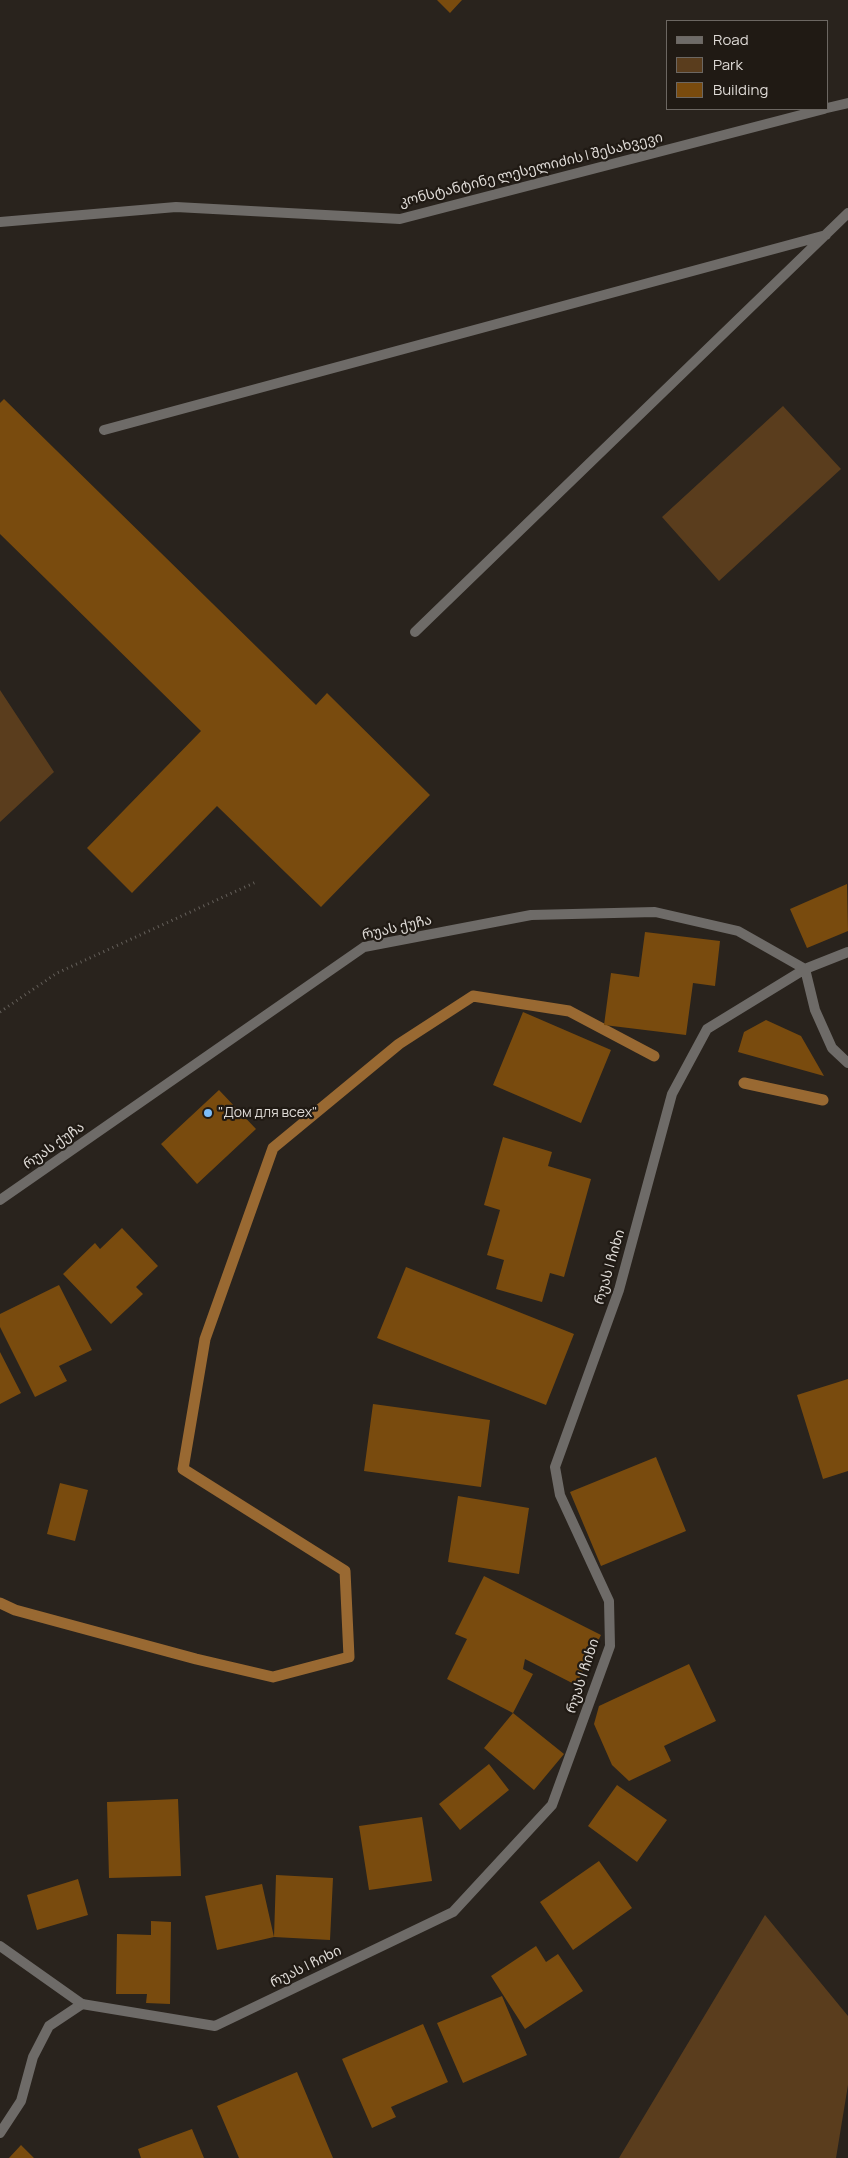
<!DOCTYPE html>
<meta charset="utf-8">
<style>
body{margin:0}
#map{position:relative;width:848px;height:2158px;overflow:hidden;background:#29231d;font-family:Manrope,sans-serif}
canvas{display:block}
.legend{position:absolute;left:666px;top:20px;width:162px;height:90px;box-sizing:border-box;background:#201a14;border:1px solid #6c6762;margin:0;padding:6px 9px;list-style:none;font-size:15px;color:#dedad6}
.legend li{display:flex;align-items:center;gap:10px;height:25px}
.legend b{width:25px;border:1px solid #6c6762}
</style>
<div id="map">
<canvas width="848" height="2158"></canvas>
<ul class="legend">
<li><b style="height:6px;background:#6e6b68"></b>Road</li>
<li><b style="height:14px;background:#5a3d1d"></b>Park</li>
<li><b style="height:14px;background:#794b0e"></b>Building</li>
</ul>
</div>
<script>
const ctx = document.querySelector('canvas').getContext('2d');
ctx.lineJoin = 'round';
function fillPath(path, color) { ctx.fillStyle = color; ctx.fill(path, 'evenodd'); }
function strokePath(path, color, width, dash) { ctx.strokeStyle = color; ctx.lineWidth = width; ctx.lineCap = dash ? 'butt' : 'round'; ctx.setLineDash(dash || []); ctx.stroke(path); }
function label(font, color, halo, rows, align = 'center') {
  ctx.font = font + ' Manrope,"Noto Sans Georgian",sans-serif'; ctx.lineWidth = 4.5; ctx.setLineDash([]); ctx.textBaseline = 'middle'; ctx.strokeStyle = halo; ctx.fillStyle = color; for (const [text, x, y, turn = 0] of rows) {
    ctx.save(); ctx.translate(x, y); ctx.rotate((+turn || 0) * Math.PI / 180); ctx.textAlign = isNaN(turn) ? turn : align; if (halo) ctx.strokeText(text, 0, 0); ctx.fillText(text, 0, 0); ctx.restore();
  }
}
fillPath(new Path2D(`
 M783 406 841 469 719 581 662 517Z
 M0 690 54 772 0 822Z
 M765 1915 848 2016V2085L836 2158H619Z`), '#5a3d1d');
strokePath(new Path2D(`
 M744 1083 823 1100
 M0 1603 15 1610 196 1659 273 1677 349 1657 345 1571 183 1469 205 1339 273 1148 399 1044 473 996 569 1011 654 1056`), '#996932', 11);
fillPath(new Path2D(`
 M437 0H462L450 13Z
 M4 399 316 705 327 693 430 795 321 907 217 806 132 893 87 848 201 731 0 534V403Z
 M847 884 848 931 807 948 790 909Z
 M645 932 720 941 715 986 693 983 686 1035 604 1025 611 973 639 977Z
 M523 1012 611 1050 581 1123 493 1085Z
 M766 1020 801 1036 824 1076 738 1052 744 1032Z
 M219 1090 256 1129 197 1184 161 1144Z
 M503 1137 552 1152 548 1166 591 1179 564 1277 550 1273 542 1302 496 1289 504 1260 487 1255 500 1210 484 1205Z
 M122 1228 158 1266 136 1287 143 1294 111 1324 63 1274 95 1243 100 1249Z
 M406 1267 574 1334 546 1405 377 1338Z
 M59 1285 92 1350 59 1366 67 1381 35 1397 0 1327V1314Z
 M0 1352 21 1393 0 1404Z
 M848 1379V1471L823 1479 797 1395Z
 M373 1404 490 1420 481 1487 364 1471Z
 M656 1457 686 1531 601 1566 570 1492Z
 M60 1483 88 1490 75 1541 47 1534Z
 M458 1496 529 1508 519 1574 448 1562Z
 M484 1576 601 1635 576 1685 525 1659 523 1669 533 1674 513 1713 447 1679 467 1639 455 1634Z
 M689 1664 716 1721 664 1746 671 1761 629 1781 612 1765 594 1724 599 1706Z
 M513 1713 564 1754 534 1790 484 1748Z
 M489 1764 509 1790 460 1830 439 1804Z
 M617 1785 667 1820 637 1862 588 1826Z
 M178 1799 181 1876 109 1878 107 1802Z
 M422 1817 432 1881 369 1890 359 1826Z
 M599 1861 632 1908 573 1950 540 1902Z
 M276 1875 333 1878 330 1940 274 1937 217 1950 205 1896 262 1884 274 1937Z
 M78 1879 88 1915 37 1930 27 1895Z
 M151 1921 171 1922 170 2004 146 2003 147 1994H116L117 1934 151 1935Z
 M536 1946 546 1962 558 1954 583 1991 525 2029 491 1976Z
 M502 1996 527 2055 463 2083 437 2023Z
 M423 2024 448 2082 391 2107 396 2117 372 2128 342 2059Z
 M297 2072 333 2158H239L217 2106Z
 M192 2129 204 2158H141L138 2149Z
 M21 2145 34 2158H9Z`), '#794b0e');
strokePath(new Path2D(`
 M0 1012 57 973 256 882`), '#65605b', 3, [1, 4]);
strokePath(new Path2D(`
 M104 430 826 235
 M415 632 848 213
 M0 2133 21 2101 33 2057 49 2026 82 2004`), '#6e6b68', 10);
strokePath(new Path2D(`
 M827 108 848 103
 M0 222 176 207 400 219 824 109
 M848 952 805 969 815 1010 832 1048 848 1063
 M0 1200 364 947 531 915 655 912 738 931 805 969 707 1029 672 1094 619 1290 555 1467 560 1495 609 1601 610 1646 552 1805 453 1912 215 2026 82 2004 0 1946`), '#6e6b68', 10);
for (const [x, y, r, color] of [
 [208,1113,5,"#7dbef9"]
]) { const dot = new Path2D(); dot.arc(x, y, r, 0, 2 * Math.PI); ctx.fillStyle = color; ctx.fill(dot); strokePath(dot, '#201a14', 2); }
label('14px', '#dedad6', '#201a14', [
 ["კონსტანტინე ლესელიძის I შესახვევი",531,170,-14],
 ["რუას ქუჩა",397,928,-13],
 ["რუას ქუჩა",54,1146,-35],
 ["რუას I ჩიხი",610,1267,-74],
 ["რუას I ჩიხი",583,1676,-72],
 ["რუას I ჩიხი",306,1967,-26]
]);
label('14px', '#dedad6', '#201a14', [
 ["\"Дом для всех\"",218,1113]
], 'left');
</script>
